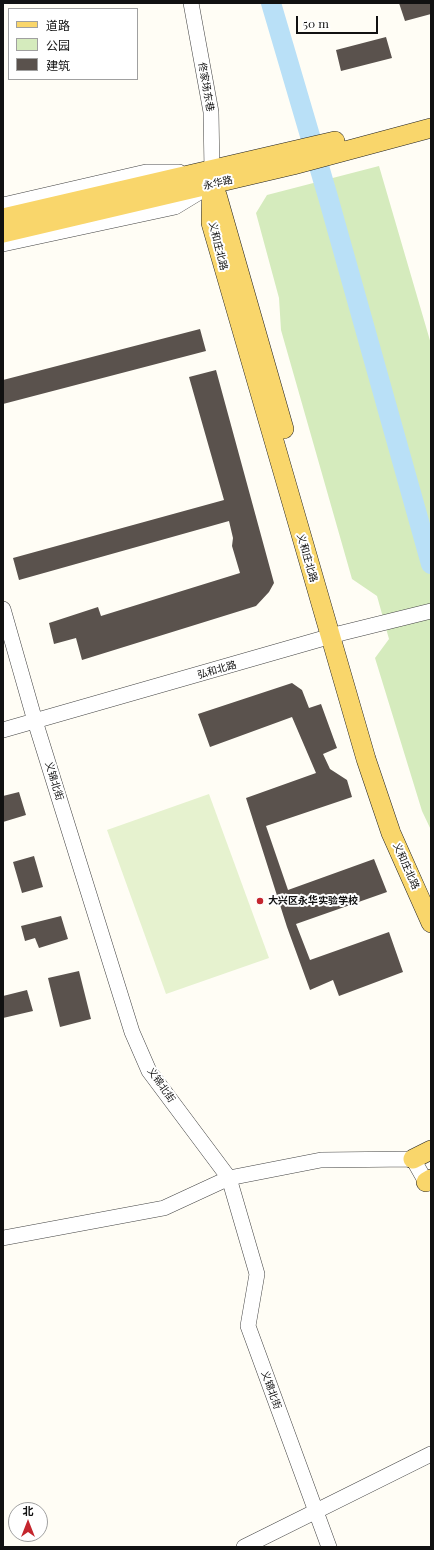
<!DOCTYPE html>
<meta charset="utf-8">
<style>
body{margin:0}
#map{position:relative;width:434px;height:1550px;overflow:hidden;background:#fffdf5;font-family:"Playfair Display","Noto Sans SC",serif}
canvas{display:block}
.frame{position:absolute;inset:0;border:4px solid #111;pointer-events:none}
.legend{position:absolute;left:8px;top:8px;width:130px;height:72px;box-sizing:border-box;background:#fff;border:1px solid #a0a0a0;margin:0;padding:5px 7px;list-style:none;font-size:12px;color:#111}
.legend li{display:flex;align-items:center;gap:8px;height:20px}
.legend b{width:20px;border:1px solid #a0a0a0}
.north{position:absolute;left:8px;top:1502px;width:40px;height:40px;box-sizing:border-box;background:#fff;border:1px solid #a0a0a0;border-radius:50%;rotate:0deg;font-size:11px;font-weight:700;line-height:16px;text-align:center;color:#111}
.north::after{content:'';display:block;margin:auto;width:14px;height:18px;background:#c4262e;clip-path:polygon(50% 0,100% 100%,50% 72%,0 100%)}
.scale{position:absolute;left:296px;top:16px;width:82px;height:18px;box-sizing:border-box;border:2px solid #111;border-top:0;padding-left:5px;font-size:12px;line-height:14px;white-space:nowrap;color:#111;-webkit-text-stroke:3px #fff;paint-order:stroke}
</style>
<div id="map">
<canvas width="434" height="1550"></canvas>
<div class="frame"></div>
<ul class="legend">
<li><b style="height:5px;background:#f9d66b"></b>道路</li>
<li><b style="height:11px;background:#d5ebbd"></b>公园</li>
<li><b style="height:11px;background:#5a524d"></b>建筑</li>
</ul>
<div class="north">北</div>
<div class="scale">50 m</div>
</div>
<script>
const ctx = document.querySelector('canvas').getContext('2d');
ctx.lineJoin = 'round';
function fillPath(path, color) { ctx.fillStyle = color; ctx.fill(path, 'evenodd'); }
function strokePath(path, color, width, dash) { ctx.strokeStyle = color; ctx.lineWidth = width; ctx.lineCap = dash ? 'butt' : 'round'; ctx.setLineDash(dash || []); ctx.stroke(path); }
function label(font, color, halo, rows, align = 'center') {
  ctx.font = font + ' "Playfair Display","Noto Sans SC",serif'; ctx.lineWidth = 4; ctx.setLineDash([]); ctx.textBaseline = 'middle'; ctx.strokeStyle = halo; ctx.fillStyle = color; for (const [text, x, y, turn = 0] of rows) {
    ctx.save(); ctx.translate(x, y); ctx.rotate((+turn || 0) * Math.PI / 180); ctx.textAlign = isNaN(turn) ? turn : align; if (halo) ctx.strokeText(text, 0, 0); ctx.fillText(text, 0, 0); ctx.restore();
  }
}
fillPath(new Path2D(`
 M379 166 431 344V830L422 811 375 658 389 639 377 596 352 579 281 330 279 298 256 213 267 195Z`), '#d5ebbd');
fillPath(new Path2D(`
 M209 794 269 958 166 994 107 830Z`), '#e6f2cf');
strokePath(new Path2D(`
 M271 3 328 197 431 564`), '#b9e0f7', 20);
fillPath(new Path2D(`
 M399 3H431V14L405 21Z
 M386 37 392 58 341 71 336 50Z
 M200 329 206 351 3 404V380Z
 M216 370 274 583 269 592 256 606 82 660 76 638 54 644 49 623 98 607 101 616 240 573 232 546 233 538 229 521 19 580 13 558 224 500 189 377Z
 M292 683 302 690 309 708 321 704 337 748 323 754 330 769 347 780 352 797 266 826 288 890 374 859 387 892 296 924 310 960 389 932 403 972 339 996 333 980 310 990 287 927 246 798 316 773 292 717 210 747 198 714Z
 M19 792 26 815 3 822V796Z
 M34 856 43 887 22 893 13 862Z
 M61 916 68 939 39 948 35 938 25 941 21 926Z
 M79 971 91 1019 60 1027 48 978Z
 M27 990 33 1011 3 1018V996Z`), '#5a524d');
const minor = new Path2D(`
 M191 3 211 112 212 171H203
 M3 205 146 172H179
 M3 244 175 207 203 190
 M3 609 35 721 132 1032 149 1071 229 1178 257 1274 248 1326 329 1547
 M3 730 342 633 431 611
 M3 1238 164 1208 229 1178 321 1160 413 1159 426 1182
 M244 1547 431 1454`);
const major = new Path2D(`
 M212 171 211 223 366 759 391 833 431 923
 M217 195 284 429
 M3 218 335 141
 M3 233 293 165 431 128
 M413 1159 431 1150
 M426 1182 431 1179`);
strokePath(minor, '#444', 16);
strokePath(major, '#222', 20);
strokePath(minor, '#fff', 15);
strokePath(major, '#f9d66b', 19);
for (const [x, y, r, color] of [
 [260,901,4,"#c4262e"]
]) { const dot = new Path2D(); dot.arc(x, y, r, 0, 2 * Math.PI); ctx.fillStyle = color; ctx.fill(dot); strokePath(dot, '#fff', 1.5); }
label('10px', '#111', '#fff', [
 ["佟家场东巷",206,87,80],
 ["永华路",218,183,-13],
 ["义和庄北路",218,246,76],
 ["义和庄北路",307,558,74],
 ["弘和北路",217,670,-16],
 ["义锦北街",54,781,73],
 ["义和庄北路",406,866,66],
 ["义锦北街",161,1085,55],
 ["义锦北街",271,1390,70]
]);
label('bold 10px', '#111', '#fff', [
 ["大兴区永华实验学校",268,901]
], 'left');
</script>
